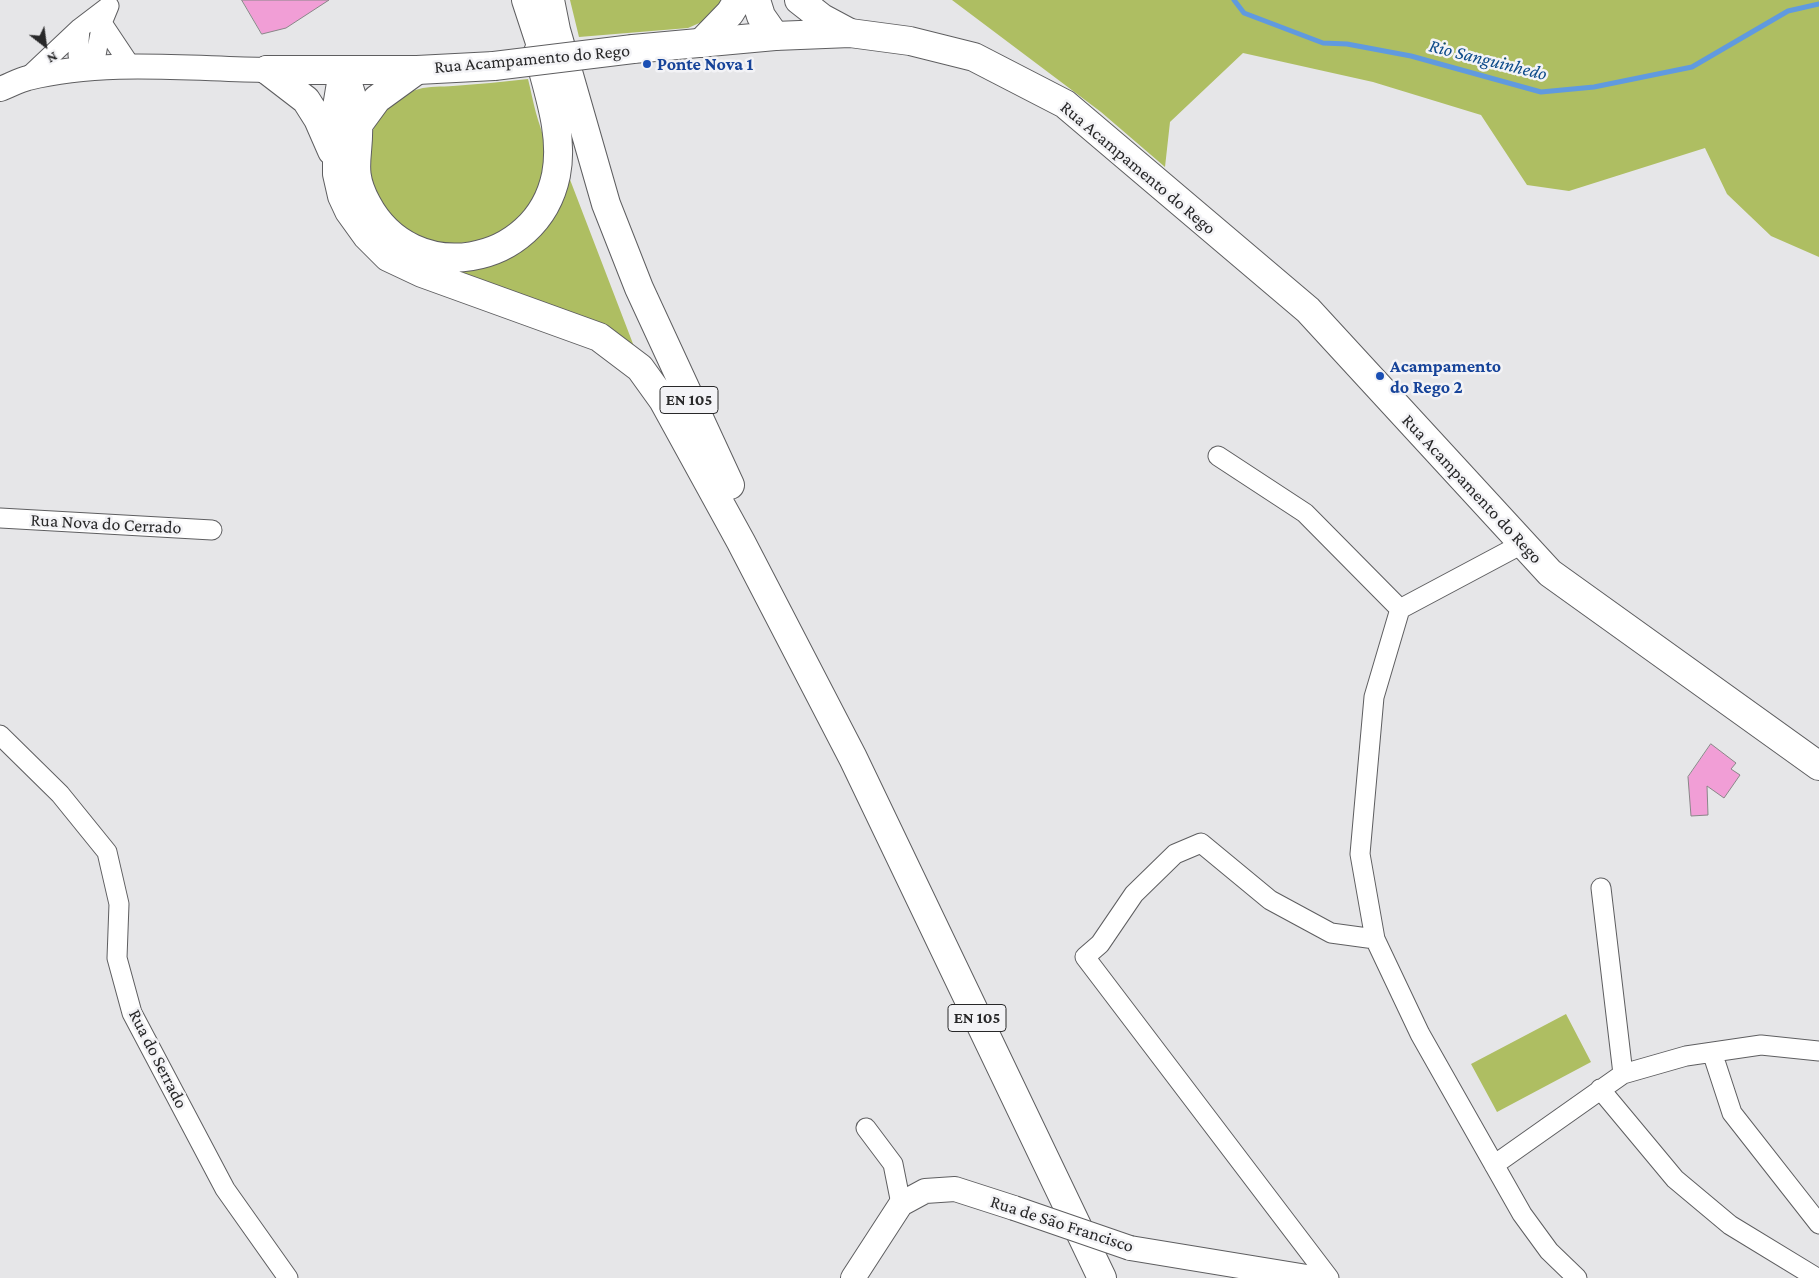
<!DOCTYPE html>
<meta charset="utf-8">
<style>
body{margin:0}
#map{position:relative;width:1819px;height:1278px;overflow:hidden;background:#e6e6e8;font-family:"Crimson Pro",serif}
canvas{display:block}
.north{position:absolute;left:20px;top:20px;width:50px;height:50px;-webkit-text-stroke:4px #f3f3f6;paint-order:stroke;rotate:150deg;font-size:14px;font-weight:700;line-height:20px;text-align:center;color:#282829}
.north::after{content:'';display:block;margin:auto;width:18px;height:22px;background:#282829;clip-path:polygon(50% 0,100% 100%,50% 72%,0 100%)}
</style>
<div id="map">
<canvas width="1819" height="1278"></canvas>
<div class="north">N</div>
</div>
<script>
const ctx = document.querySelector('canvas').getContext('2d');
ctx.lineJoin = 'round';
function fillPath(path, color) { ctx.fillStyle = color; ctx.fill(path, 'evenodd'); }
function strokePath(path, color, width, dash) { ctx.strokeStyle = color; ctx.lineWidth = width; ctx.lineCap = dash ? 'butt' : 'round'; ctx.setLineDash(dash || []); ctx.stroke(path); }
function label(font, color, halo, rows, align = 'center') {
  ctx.font = font + ' "Crimson Pro",serif'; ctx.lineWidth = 5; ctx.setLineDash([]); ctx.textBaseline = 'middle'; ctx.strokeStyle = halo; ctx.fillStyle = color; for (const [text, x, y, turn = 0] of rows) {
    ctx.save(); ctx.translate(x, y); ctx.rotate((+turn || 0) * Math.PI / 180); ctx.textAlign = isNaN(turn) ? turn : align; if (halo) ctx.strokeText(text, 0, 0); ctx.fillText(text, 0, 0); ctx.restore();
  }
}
fillPath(new Path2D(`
 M570 0H725L704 21 688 28 579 37Z
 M952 0H1819V257L1771 236 1727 194 1705 148 1569 191 1527 185 1481 115 1373 82 1243 53 1170 122 1165 167 1101 112Z
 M528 79C531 91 533 102 536 113 541 131 549 147 546 168 534 253 407 272 374 194 367 179 369 157 370 141 373 119 397 95 419 89 429 86 442 87 453 86 478 84 503 82 528 79Z
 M569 177 635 349 437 267 526 244 556 214Z
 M1566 1014 1591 1062 1497 1112 1471 1064Z`), '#aebe62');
strokePath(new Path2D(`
 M1234 0 1244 13 1323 43 1347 44 1411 56 1541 92 1594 87 1692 67 1788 11 1819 4`), '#609adf', 5);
const building = new Path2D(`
 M242 0H329L286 28 262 34Z
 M1711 744 1736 763 1731 769 1740 775 1724 798 1707 786 1708 815 1691 816 1688 777Z`);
fillPath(building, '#f19ed6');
strokePath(building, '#898688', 1);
const minor = new Path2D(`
 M109 6 102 23 96 55 83 69 78 55 80 28Z
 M102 23 132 68
 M27 78 80 28
 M1218 456 1305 513 1400 609
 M0 518 212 530
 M1522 544 1400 609 1374 697 1360 854 1375 939 1420 1034 1522 1214 1549 1251 1577 1278
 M0 735 60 794 107 852 119 904 117 958 132 1013 225 1189 288 1278
 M1601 888 1623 1074
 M1712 1052 1732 1113 1819 1224
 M1600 1089 1675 1179 1730 1225 1817 1278
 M866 1128 893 1164 901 1204
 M1494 1165 1623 1074 1686 1056 1761 1045 1819 1051
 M1329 1278 1085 957 1100 944 1134 894 1175 854 1201 843 1270 900 1331 933 1375 939`);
const tertiary = new Path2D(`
 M0 89C9 86 19 80 28 78 105 59 189 69 267 70
 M1130 1248 1313 1278
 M853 1278 901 1204 925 1191 955 1189 1014 1208`);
const secondary = new Path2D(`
 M633 49 775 36 850 33 910 41 974 57 1065 104 1308 310 1550 573 1819 766
 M267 70H417L494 66`);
const primary = new Path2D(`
 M526 0 549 70
 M550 0 556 30 606 204 639 288 730 485
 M756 0 761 16 775 36
 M799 0 822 18 850 33
 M701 43 730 13 738 0
 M267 70 306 100 318 119 332 151
 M343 71 337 107V174L342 196 349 211 367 236 388 257 422 273 599 337 640 368 663 400 741 542 853 758 1102 1278
 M345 75C350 91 356 106 358 123 360 157 348 169 367 204 412 289 537 268 556 175 564 134 548 92 538 52
 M358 125 377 99 417 70`);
strokePath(minor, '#5e5e60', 21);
strokePath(tertiary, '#5e5e60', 26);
strokePath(secondary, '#5e5e60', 30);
strokePath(primary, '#5e5e60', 30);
strokePath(minor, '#fff', 19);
strokePath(tertiary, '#fff', 24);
strokePath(secondary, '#fff', 28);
strokePath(primary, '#fff', 28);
const tertiaryBridge = new Path2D(`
 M1014 1208 1130 1248`);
const secondaryBridge = new Path2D(`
 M494 66 633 49`);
strokePath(tertiaryBridge, '#5e5e60', 26, []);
strokePath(secondaryBridge, '#5e5e60', 30, []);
strokePath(tertiaryBridge, '#fff', 24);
strokePath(secondaryBridge, '#fff', 28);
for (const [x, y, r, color] of [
 [647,64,5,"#1a4fb4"],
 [1380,376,5,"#1a4fb4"]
]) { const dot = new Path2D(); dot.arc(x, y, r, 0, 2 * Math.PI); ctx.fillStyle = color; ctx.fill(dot); strokePath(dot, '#f3f3f6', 2); }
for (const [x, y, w] of [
 [689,400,58],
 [977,1018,58]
]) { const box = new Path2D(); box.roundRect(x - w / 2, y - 13.5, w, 27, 4); ctx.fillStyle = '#f3f3f6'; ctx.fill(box); strokePath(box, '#282829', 1); }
label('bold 16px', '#282829', null, [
 ["EN 105",689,400],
 ["EN 105",977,1018]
]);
label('18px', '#282829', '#f3f3f6', [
 ["Rua Acampamento do Rego",532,59,-5],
 ["Rua Acampamento do Rego",1138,168,40],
 ["Rua Acampamento do Rego",1472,489,47],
 ["Rua Nova do Cerrado",106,524,3],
 ["Rua do Serrado",158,1059,63],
 ["Rua de São Francisco",1062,1224,18]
]);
label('bold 18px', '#164399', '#f3f3f6', [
 ["Ponte Nova 1",657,64],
 ["Acampamento",1390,366],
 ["do Rego 2",1390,387]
], 'left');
label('italic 19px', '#0c4a89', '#f3f3f6', [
 ["Rio Sanguinhedo",1488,60,14]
]);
</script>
